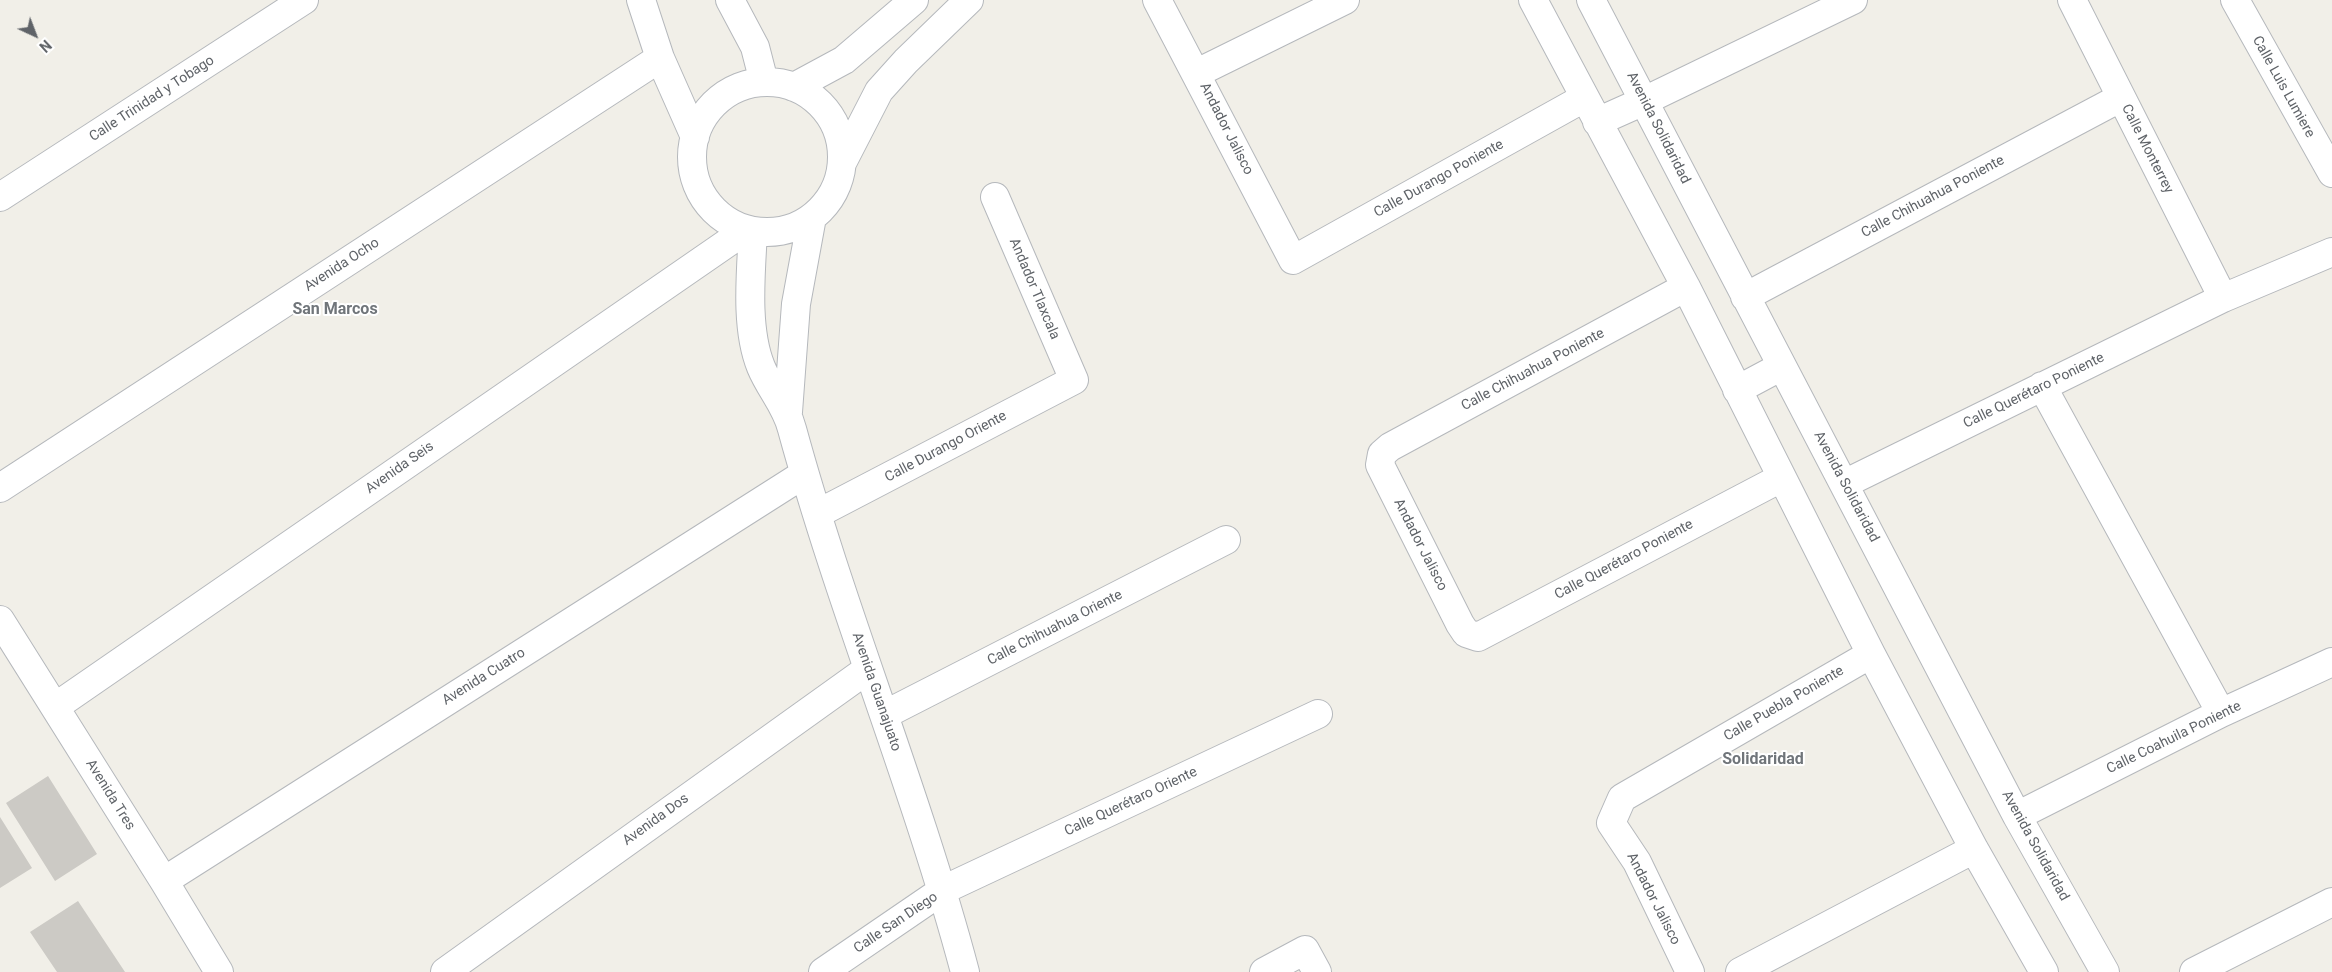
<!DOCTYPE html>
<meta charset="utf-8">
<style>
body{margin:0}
#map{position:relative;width:2332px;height:972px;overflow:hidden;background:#f1efe8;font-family:Roboto,sans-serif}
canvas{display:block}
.north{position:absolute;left:10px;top:10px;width:50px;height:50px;-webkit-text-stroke:4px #fff;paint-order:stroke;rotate:137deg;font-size:14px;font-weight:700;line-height:20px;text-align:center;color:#5f6368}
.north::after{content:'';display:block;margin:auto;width:18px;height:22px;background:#5f6368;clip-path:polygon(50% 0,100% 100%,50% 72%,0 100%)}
</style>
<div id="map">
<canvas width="2332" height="972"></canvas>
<div class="north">N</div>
</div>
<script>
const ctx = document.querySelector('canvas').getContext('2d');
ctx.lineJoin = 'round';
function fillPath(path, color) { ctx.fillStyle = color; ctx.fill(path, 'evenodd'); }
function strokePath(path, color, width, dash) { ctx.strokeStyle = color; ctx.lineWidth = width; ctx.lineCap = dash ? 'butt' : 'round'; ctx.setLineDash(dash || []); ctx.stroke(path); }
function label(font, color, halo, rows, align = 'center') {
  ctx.font = font + ' Roboto,sans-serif'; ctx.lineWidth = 4; ctx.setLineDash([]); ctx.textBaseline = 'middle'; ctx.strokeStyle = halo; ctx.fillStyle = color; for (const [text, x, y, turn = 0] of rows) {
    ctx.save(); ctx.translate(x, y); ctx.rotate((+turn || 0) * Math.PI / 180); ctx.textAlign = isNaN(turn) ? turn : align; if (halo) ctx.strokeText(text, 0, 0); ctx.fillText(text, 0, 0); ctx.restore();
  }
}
fillPath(new Path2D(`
 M48 776 97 854 55 881 6 803Z
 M0 817 32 868 0 888Z
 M78 901 125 972H57L30 932Z`), '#cccac5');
const minor = new Path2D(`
 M641 0 660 58 695 137
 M730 0 755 47 764 82
 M1157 0 1293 260 1584 98
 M1533 0 1686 287 1871 654 1974 849 2044 972
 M1591 0 2017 816 2105 972
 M2072 0 2223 298
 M2235 0 2332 173
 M1197 73 1345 0
 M692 157a75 75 0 1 1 150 0a75 75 0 1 1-150 0Z
 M794 87 844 60 914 0
 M1597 122 1644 101 1853 0
 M842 163 879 91 906 61 969 0
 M0 197 304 0
 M753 231C751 272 745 328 761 367 770 389 786 405 792 429 842 612 916 788 965 972
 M1686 287 1390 447 1382 454 1380 465 1460 624 1466 633 1478 637 1781 478
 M1745 297 2120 98
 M2042 386 2221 713
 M1737 390 1782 366
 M788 412 796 304 812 217
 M1844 484 2223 298 2332 252
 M0 488 660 58
 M817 514 1074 380 995 197
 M0 620 164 881 219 972
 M55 707 746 230
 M884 715 1226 540
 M2017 816 2221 713 2332 662
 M164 881 804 474
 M445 972 868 669
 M823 972 943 890 1318 714
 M1264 972 1305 950 1317 972
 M1690 972 1637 862 1611 823 1622 798 1871 654
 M1740 972 1974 849
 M2194 972 2332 902`);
strokePath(minor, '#b5b8bc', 30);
strokePath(minor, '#fff', 28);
label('14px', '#5f6368', '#fff', [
 ["Calle Luis Lumiere",2283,87,61],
 ["Calle Trinidad y Tobago",152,99,-33],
 ["Avenida Solidaridad",1658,128,63],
 ["Andador Jalisco",1226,129,63],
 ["Calle Monterrey",2147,149,63],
 ["Calle Durango Poniente",1439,179,-29],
 ["Calle Chihuahua Poniente",1933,197,-28],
 ["Avenida Ocho",342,265,-33],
 ["Andador Tlaxcala",1034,289,67],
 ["Calle Chihuahua Poniente",1533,370,-28],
 ["Calle Querétaro Poniente",2034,391,-26],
 ["Calle Durango Oriente",946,447,-28],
 ["Avenida Seis",400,468,-35],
 ["Avenida Solidaridad",1846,487,62],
 ["Andador Jalisco",1420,545,63],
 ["Calle Querétaro Poniente",1624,560,-28],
 ["Calle Chihuahua Oriente",1055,628,-27],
 ["Avenida Cuatro",484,677,-32],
 ["Avenida Guanajuato",876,692,71],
 ["Calle Puebla Poniente",1784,704,-30],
 ["Calle Coahuila Poniente",2174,738,-26],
 ["Avenida Tres",110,795,58],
 ["Calle Querétaro Oriente",1131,802,-25],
 ["Avenida Dos",656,820,-36],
 ["Avenida Solidaridad",2035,846,61],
 ["Andador Jalisco",1653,899,63],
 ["Calle San Diego",896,923,-34]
]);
label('bold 16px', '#70757a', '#fff', [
 ["San Marcos",335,310],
 ["Solidaridad",1763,760]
]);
</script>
